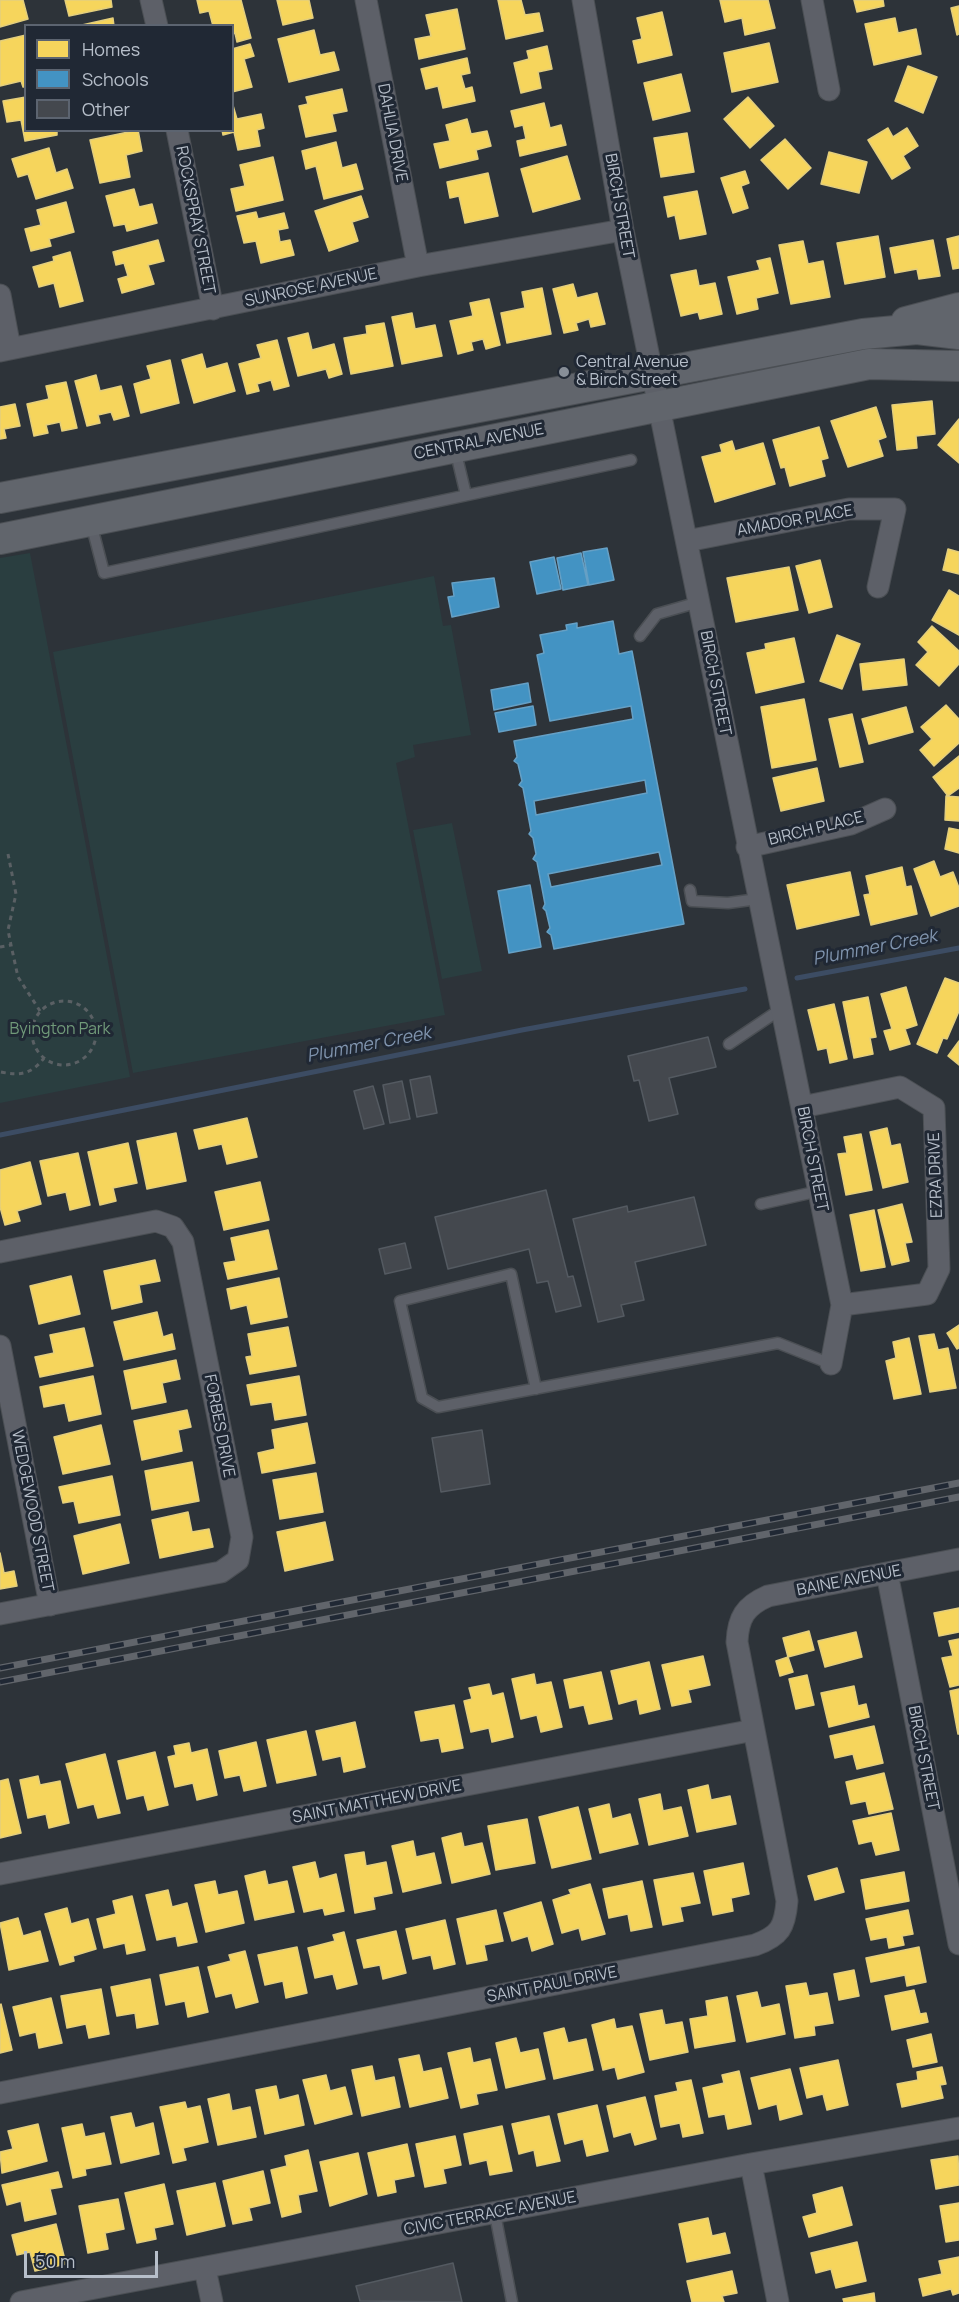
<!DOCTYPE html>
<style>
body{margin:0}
#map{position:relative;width:959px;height:2302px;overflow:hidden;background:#2d3339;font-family:Manrope,sans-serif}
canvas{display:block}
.legend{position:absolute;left:24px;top:24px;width:210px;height:108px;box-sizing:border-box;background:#202834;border:2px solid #5c6470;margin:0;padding:8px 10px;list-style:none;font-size:18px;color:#b7bfca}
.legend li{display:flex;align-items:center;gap:12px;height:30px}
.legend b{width:30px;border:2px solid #5c6470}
.scale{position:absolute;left:24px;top:2251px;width:134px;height:27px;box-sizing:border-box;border:3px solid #b7bfca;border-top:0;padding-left:8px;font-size:18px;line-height:21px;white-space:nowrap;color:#b7bfca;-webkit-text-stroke:4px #202834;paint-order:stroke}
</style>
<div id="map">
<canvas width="959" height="2302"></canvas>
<ul class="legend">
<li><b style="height:16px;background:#f6d55c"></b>Homes</li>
<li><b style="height:16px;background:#4393c3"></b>Schools</li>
<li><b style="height:16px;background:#44484e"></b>Other</li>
</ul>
<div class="scale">50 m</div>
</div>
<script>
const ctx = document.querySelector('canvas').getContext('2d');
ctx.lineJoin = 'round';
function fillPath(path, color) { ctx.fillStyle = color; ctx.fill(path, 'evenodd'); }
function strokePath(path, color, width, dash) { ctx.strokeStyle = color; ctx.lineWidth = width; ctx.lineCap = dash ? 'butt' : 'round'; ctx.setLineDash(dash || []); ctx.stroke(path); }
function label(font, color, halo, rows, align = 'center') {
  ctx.font = font + ' Manrope,sans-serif'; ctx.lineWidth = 6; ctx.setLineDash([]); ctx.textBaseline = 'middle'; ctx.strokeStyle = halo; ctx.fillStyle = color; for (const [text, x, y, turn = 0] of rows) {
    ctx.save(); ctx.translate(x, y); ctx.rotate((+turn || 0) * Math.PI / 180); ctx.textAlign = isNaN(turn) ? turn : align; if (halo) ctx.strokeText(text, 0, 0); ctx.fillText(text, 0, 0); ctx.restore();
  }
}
fillPath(new Path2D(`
 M30 553 130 1077 0 1103V558Z
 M434 576 443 626 451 625 471 735 413 745 415 757 396 763 445 1015 133 1073 53 652Z
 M452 823 482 971 442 979 413 830Z`), '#2a3e40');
const homes = new Path2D(`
 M0 0H23L28 19 0 27Z
 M65 0H111L112 7 69 16Z
 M197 0H241L251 38 237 42 235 33 232 34V26H213L209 11 200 13Z
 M277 0H309L313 18 283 25Z
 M498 0H521L525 15 539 13 543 31 506 39Z
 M720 0H768L775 28 745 35 742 18 725 22Z
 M854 0H883L884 6 857 12Z
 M959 6V34L957 35 951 8Z
 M457 9 465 49 419 59 415 39 431 36 426 15Z
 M662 12 672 55 638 63 633 41 642 39 637 18Z
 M113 18 114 26H82V25Z
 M895 18 898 33 916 29 921 54 874 65 865 24Z
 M314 30 320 55 334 52 339 70 289 82 278 39Z
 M26 35V87H23L21 81 0 86V41Z
 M769 43 778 82 732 92 724 53Z
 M250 44 254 56 244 59 252 87 232 92V49Z
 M547 46 552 69 538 72 541 88 521 93 514 63 529 59 527 51Z
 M467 58 470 73 461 75 465 89 472 87 475 101 443 108 438 86 426 89 421 69Z
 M908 66 937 77 923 113 895 101Z
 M681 74 690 111 653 120 644 83Z
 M342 89 347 111 332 114 336 131 306 137 299 106 308 104 306 97Z
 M26 97V130H57V135L25 141 21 120 7 122 3 101Z
 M748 97 774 126 750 148 724 119Z
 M232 102 237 119 261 114 264 128 257 130 260 146 238 150 234 132 223 135 222 130H232Z
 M544 103 550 128 561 125 566 145 520 156 517 141 526 139 523 125 515 127 511 111Z
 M467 119 471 134 487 131 491 146 476 150 478 159 440 168 434 144 450 141 446 125Z
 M888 128 893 137 907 128 918 146 903 156 910 168 892 179 868 140Z
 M138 130 142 151 126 155 130 177 100 183 90 140Z
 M687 133 694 172 661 177 654 138Z
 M785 139 811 168 788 189 761 160Z
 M336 142 342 168 356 164 363 189 324 199 316 166 306 169 302 151Z
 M49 148 56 173 67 169 73 188 36 199 28 174 18 177 12 159Z
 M829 152 867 162 859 193 821 184Z
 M567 156 580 199 533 212 521 169Z
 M273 157 283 200 236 211 231 189 245 186 240 165Z
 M745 171 749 183 741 186 748 208 733 213 721 178Z
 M488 173 498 216 465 223 459 196 450 198 447 182Z
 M134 189 139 207 152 204 157 223 127 231 125 224 114 226 106 196Z
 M697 191 706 234 680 239 675 215 668 217 664 197Z
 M361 196 368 217 352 222 358 241 329 251 315 211Z
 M66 202 74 232 49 239 51 246 31 251 25 229 41 225 37 210Z
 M256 212 258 219 284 213 288 228 278 230 280 242 290 240 294 255 261 263 256 241 244 243 237 216Z
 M878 236 885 277 845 284 837 243Z
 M959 236V268L953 269 947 239Z
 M158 240 164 261 148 265 154 284 122 293 118 279 128 276 124 263 116 265 113 252Z
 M933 240 940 276 919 279 917 269 895 273 890 248Z
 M803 241 808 264 823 261 830 297 791 304 779 245Z
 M70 252 83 301 60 307 54 283 39 287 33 267 54 261 53 257Z
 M770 258 778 293 756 298 758 309 737 314 728 277 760 270 757 261Z
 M696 270 699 286 715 283 722 314 700 319 698 312 681 316 671 275Z
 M573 284 577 298 597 293 605 324 591 327 589 319 576 323 578 330 564 333 553 289Z
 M542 288 551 334 507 343 501 313 525 308 522 292Z
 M489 299 500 345 486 349 483 339 471 342 473 350 458 354 450 321 473 316 470 303Z
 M412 313 415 329 435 325 442 356 402 364 392 317Z
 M384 323 393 366 351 374 344 338 367 334 366 326Z
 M308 333 312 350 334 344 342 374 329 378 326 369 298 376 288 338Z
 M277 340 289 386 274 390 271 380 257 384 259 391 247 394 239 364 261 358 257 345Z
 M202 354 206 369 227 363 235 391 194 403 182 360Z
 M170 360 179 403 141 413 134 384 151 379 147 366Z
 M96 375 100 391 121 386 129 416 114 420 111 412 98 415 100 423 87 426 75 381Z
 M66 382 77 428 62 431 60 422 46 425 48 433 34 436 27 404 49 399 46 386Z
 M932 401 935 434 916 436 917 448 897 450 892 405Z
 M15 404 20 426 4 429 6 438 0 439V407Z
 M876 407 886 437 878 440 883 456 848 467 831 421Z
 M959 419V463L938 445Z
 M819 427 828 458 821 460 825 476 790 486 785 467 781 468 773 440Z
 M732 441 735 451 763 443 775 484 715 502 702 457 722 452 720 445Z
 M948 549 959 552V574L943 570Z
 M820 560 832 607 809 613 796 566Z
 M789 567 798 610 736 622 727 578Z
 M949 590 959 596V635L932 620Z
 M932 626 959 651V664L939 686 916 665 928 652 918 642Z
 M837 635 860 644 842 689 820 681Z
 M794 638 804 682 756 693 747 653 766 649 765 644Z
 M904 659 907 685 863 690 860 664Z
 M804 699 816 760 772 768 761 707Z
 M946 705 959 719V743L934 766 920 750 932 739 921 727Z
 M906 707 913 732 869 744 862 719Z
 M852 714 863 762 840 767 829 719Z
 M959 756V788L948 796 933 777Z
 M817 768 824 801 781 811 773 778Z
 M946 796 959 797V821L945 820Z
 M949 828 959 830V853L945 849Z
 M934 861 940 877 953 872 959 888V906L931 916 914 869Z
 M902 867 906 887 911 886 917 914 871 925 864 895 870 894 866 876Z
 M850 872 859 915 797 929 787 885Z
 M945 978 959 983V1011L947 1039 943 1038 937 1053 917 1044Z
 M906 987 917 1025 905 1029 910 1044 890 1050 884 1031 892 1029 881 994Z
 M868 997 876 1037 870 1038 873 1054 854 1058 843 1002Z
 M834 1004 847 1059 830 1063 827 1048 818 1050 808 1010Z
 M959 1041V1065L948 1056Z
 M247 1118 257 1157 227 1164 222 1144 199 1149 194 1130Z
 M887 1128 891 1146 900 1144 908 1182 883 1188 870 1132Z
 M176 1133 186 1181 147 1189 137 1141Z
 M861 1134 872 1190 846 1195 838 1154 847 1153 844 1137Z
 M128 1143 137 1183 113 1188 116 1201 100 1205 88 1152Z
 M78 1153 90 1205 70 1210 66 1192 48 1196 40 1161Z
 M30 1162 41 1204 17 1211 20 1221 5 1225 0 1207V1170Z
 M260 1182 269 1220 224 1230 215 1192Z
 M902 1204 912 1242 905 1243 909 1261 892 1265 878 1210Z
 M874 1210 885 1267 861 1271 850 1215Z
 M268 1230 277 1269 228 1279 224 1263 236 1261 231 1238Z
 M155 1260 160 1281 139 1285 142 1302 112 1309 104 1271Z
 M71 1276 80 1314 39 1324 30 1286Z
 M279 1278 287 1317 251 1324 247 1305 231 1309 227 1289Z
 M157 1312 163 1337 172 1334 175 1349 124 1360 114 1322Z
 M959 1325V1348L957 1349 947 1333Z
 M288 1327 296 1366 250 1374 246 1357 252 1356 248 1334Z
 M84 1328 93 1366 40 1377 35 1357 54 1353 50 1335Z
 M934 1334 938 1350 948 1348 956 1388 930 1392 919 1336Z
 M909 1338 921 1394 894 1399 886 1361 896 1358 893 1342Z
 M176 1360 180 1379 162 1383 166 1402 132 1409 124 1371Z
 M93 1376 101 1414 69 1421 65 1403 44 1407 40 1387Z
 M299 1376 306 1415 275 1420 272 1402 251 1405 247 1385Z
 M187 1410 191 1427 178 1430 182 1451 142 1460 134 1421Z
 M307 1423 315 1463 262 1473 258 1453 275 1449 272 1430Z
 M101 1425 110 1464 63 1474 54 1437Z
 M192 1462 199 1501 152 1510 145 1471Z
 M316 1473 323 1512 280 1519 273 1480Z
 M112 1476 120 1515 79 1523 74 1501 63 1503 59 1487Z
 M188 1512 192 1532 209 1529 213 1547 160 1558 152 1520Z
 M325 1522 333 1560 285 1571 277 1532Z
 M120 1524 129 1563 83 1574 74 1536Z
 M0 1553 4 1573 14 1571 17 1586 0 1589Z
 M959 1608V1632L939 1636 934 1613Z
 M809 1631 814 1650 788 1657 783 1638Z
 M856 1632 862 1657 825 1667 818 1641Z
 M959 1639V1685L950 1687 942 1658 953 1656 949 1641Z
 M703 1656 710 1685 688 1690 691 1702 672 1706 662 1665Z
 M788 1657 793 1672 780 1676 776 1661Z
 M649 1662 660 1709 640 1714 637 1699 619 1704 611 1671Z
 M601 1672 612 1719 589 1724 584 1705 570 1708 564 1680Z
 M534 1674 536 1685 551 1682 562 1727 541 1732 537 1715 521 1719 512 1679Z
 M807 1675 814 1705 796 1709 789 1679Z
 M489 1684 492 1696 503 1693 513 1737 492 1742 489 1728 471 1732 464 1701 472 1699 469 1688Z
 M854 1686 858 1706 866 1704 869 1717 829 1727 821 1693Z
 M959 1689V1734H958L950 1691Z
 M454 1705 463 1748 442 1752 439 1738 421 1741 415 1712Z
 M355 1722 365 1767 344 1772 341 1756 323 1760 316 1731Z
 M874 1726 883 1763 857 1769 853 1754 835 1758 830 1736Z
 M306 1731 316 1775 277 1783 267 1740Z
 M256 1742 266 1786 244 1791 240 1775 225 1778 219 1751Z
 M189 1743 191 1753 207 1749 217 1795 197 1800 193 1783 175 1787 168 1757 176 1755 174 1746Z
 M155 1752 168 1805 148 1810 144 1795 127 1799 118 1761Z
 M105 1754 120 1813 98 1818 94 1804 78 1808 66 1764Z
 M884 1773 893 1809 869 1814 866 1801 851 1804 846 1782Z
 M38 1776 40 1785 60 1781 69 1823 49 1828 46 1814 28 1818 20 1780Z
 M8 1779 21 1833 0 1838V1781Z
 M708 1785 711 1800 730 1796 736 1824 697 1832 688 1790Z
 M660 1794 663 1811 681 1807 688 1836 649 1845 639 1799Z
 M609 1804 612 1819 630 1814 638 1844 600 1853 589 1809Z
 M578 1807 591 1859 552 1868 539 1817Z
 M891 1813 899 1850 876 1855 872 1841 859 1844 853 1821Z
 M527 1819 535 1863 496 1870 488 1826Z
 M461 1833 464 1847 482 1843 490 1874 452 1883 442 1838Z
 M413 1841 416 1857 434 1853 441 1883 403 1892 392 1846Z
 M364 1852 366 1866 386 1862 392 1893 373 1897 375 1909 355 1913 345 1855Z
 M315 1862 319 1879 336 1874 344 1911 325 1915 323 1908 304 1912 293 1867Z
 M743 1863 749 1894 731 1898 733 1911 713 1915 704 1871Z
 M837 1868 844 1892 815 1900 808 1876Z
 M265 1871 268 1885 287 1881 294 1912 255 1920 245 1876Z
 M904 1872 909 1901 866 1909 861 1880Z
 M693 1873 700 1903 680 1907 683 1921 663 1925 654 1880Z
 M215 1881 218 1895 237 1891 244 1923 206 1932 195 1885Z
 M642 1881 652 1927 631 1931 628 1914 609 1918 603 1889Z
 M590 1884 605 1934 582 1940 579 1928 562 1933 553 1900 571 1894 569 1890Z
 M168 1890 172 1907 187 1903 197 1942 178 1946 176 1936 157 1940 146 1895Z
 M132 1896 145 1950 127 1954 125 1943 104 1948 97 1919 116 1914 113 1901Z
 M541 1902 553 1944 532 1951 528 1936 512 1941 504 1913Z
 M67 1908 71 1924 88 1919 96 1949 73 1956 74 1961 60 1965 45 1914Z
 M496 1910 503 1941 484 1945 487 1960 467 1964 457 1919Z
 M908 1910 913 1934 902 1936 904 1945 889 1948 887 1937 871 1940 866 1919Z
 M18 1918 23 1936 40 1931 48 1961 9 1970 0 1923Z
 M445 1920 455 1964 434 1969 431 1955 413 1959 406 1929Z
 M396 1931 406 1973 383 1979 380 1965 364 1968 357 1940Z
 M344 1932 357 1984 337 1989 333 1974 315 1978 308 1948 335 1941 333 1935Z
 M297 1947 307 1993 286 1998 283 1981 265 1985 258 1955Z
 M919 1947 926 1982 907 1986 905 1975 871 1982 866 1958Z
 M245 1951 258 2002 236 2008 232 1993 216 1997 208 1967 231 1961 229 1955Z
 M198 1967 208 2012 188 2017 185 2001 166 2005 160 1975Z
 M854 1970 859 1996 839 2000 834 1974Z
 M150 1979 158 2024 137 2028 135 2013 117 2016 111 1987Z
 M806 1983 809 1996 827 1993 833 2023 814 2026 815 2035 795 2038 786 1986Z
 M101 1989 109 2034 89 2038 86 2024 67 2028 61 1996Z
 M914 1990 920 2014 926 2013 928 2022 892 2030 885 1996Z
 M757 1992 761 2008 779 2004 785 2034 747 2042 737 1996Z
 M727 1997 735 2041 695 2048 690 2019 708 2016 706 2001Z
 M51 1998 62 2043 39 2048 36 2032 20 2036 13 2007Z
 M1 2004 12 2050 0 2053V2005Z
 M662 2010 665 2025 682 2022 688 2052 650 2060 640 2014Z
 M614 2019 616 2029 632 2026 644 2072 618 2079 615 2067 603 2070 592 2025Z
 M564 2028 568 2043 586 2039 593 2070 554 2079 544 2033Z
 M931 2034 937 2062 913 2067 907 2040Z
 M516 2038 520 2053 538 2049 545 2079 506 2088 496 2043Z
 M470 2048 473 2063 490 2059 497 2090 476 2094 478 2104 461 2108 448 2053Z
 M419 2055 423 2072 441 2068 448 2098 410 2107 399 2059Z
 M838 2060 848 2105 827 2110 823 2094 807 2098 800 2068Z
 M372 2066 375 2081 394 2077 400 2107 362 2116 352 2070Z
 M942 2067 946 2084 940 2085 943 2098 902 2107 897 2084 918 2080 917 2072Z
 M790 2069 802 2114 780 2120 777 2104 759 2109 751 2078Z
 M739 2071 751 2124 728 2129 725 2114 709 2117 703 2088 724 2083 722 2075Z
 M326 2075 330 2091 345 2087 352 2114 315 2124 303 2080Z
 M691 2080 703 2133 683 2137 680 2123 661 2127 655 2096 678 2091 676 2083Z
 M276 2086 279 2100 298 2095 304 2125 265 2134 256 2090Z
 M229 2094 232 2111 250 2107 256 2137 218 2145 208 2099Z
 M645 2097 656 2139 635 2145 631 2132 614 2137 607 2106Z
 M185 2102 187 2109 200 2106 208 2142 183 2148 186 2160 173 2163 160 2107Z
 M597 2105 608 2151 587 2156 583 2139 565 2144 558 2114Z
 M131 2113 135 2128 153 2123 159 2154 121 2163 111 2117Z
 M549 2116 560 2161 537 2166 534 2150 519 2154 512 2124Z
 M38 2124 47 2161 2 2173 0 2152 13 2149 8 2131Z
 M82 2124 85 2137 104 2133 111 2164 85 2169 86 2175 73 2178 62 2128Z
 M502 2126 512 2171 490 2175 487 2160 470 2164 464 2134Z
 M455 2136 461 2165 443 2169 446 2183 425 2187 416 2144Z
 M407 2144 414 2176 394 2180 396 2192 378 2196 368 2153Z
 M308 2150 317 2191 298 2195 301 2212 282 2217 271 2170 287 2166 285 2156Z
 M358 2153 367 2194 330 2206 320 2162Z
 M958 2156 959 2185 936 2189 931 2160Z
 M263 2171 270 2203 249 2208 252 2220 233 2224 223 2181Z
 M58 2172 62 2187 50 2189 56 2214 25 2221 21 2201 7 2205 2 2185Z
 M215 2183 225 2226 187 2235 177 2191Z
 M164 2184 173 2224 154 2228 156 2239 137 2243 125 2193Z
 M842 2187 852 2225 809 2237 803 2217 817 2213 813 2195Z
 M118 2199 124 2229 105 2233 108 2249 88 2253 79 2206Z
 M959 2203V2240L946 2242 940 2206Z
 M708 2218 712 2236 725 2233 730 2253 687 2262 679 2224Z
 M56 2224 66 2264 35 2271 30 2252 17 2255 12 2235Z
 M857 2242 866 2281 836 2288 831 2269 816 2273 811 2253Z
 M959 2257V2293L953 2295 951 2289 923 2296 919 2279 942 2274 939 2261Z
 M732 2271 737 2293 722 2296 724 2302H692L687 2281Z
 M874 2293 875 2302H844L843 2299Z`);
fillPath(homes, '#f6d55c');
strokePath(homes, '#e3ce7d', 1.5);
const schools = new Path2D(`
 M607 548 614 580 589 585 583 552Z
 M581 553 588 585 563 590 557 558Z
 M554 557 561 589 537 594 530 562Z
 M494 578 499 607 452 617 448 597 454 596 452 583Z
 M613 621 619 654 632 651 684 924 554 949 551 935 547 932 550 928 546 911 543 908 545 904 537 862 533 859 536 854 533 838 529 834 531 831 523 788 519 785 522 781 518 764 514 761 517 757 514 741 633 719 631 706 550 721 537 655 544 653 540 635 567 630 566 625 577 623V628ZM645 780 647 793 536 815 534 801ZM659 852 662 865 551 887 548 874Z
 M528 683 531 702 494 710 491 690Z
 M533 706 536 725 499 732 495 713Z
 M530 885 541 947 509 953 498 891Z`);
fillPath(schools, '#4393c3');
strokePath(schools, '#66a0c5', 1.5);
strokePath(new Path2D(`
 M797 978 959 948
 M0 1135 522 1030 745 989`), '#3c4c63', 5);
const building = new Path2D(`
 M708 1037 716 1067 669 1078 678 1114 649 1121 639 1080 634 1081 628 1056Z
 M430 1076 437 1113 417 1117 410 1080Z
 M402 1081 410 1119 390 1123 383 1085Z
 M373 1086 384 1124 364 1129 354 1091Z
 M546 1190 568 1277 573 1276 581 1306 556 1312 548 1281 537 1283 529 1249 448 1269 435 1217Z
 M694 1197 706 1245 635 1262 644 1300 621 1305 624 1316 598 1322 573 1219 627 1206 628 1212Z
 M405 1243 411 1268 385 1274 379 1249Z
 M482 1430 490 1484 441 1492 432 1438Z
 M453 2263 462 2302 360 2301 356 2286Z`);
fillPath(building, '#44484e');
strokePath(building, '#545a61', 1.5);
const lane = new Path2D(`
 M455 449 466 495
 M91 523 104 573 631 460
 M640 636 657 614 699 602
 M690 890 692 901 728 903 758 899
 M729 1044 781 1009
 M761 1204 819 1191
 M536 1389 511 1274 400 1301 422 1398 438 1407 778 1343 831 1364
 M495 2214 512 2302`);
const street = new Path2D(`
 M151 0 157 26
 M366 0 418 266
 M583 0 623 230 842 1305 831 1364
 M812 0 829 90
 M177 130 213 309
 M0 295 10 348
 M0 351 418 266 623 230
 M687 541 849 509H895L878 587
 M747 847 851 824 885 809
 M802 1107 900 1087 934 1108 939 1269 927 1294 842 1305
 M0 1252 156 1221 173 1227 183 1242 242 1537 238 1560 221 1572 0 1614
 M0 1346 50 1605
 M887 1573 959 1944
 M0 1874 754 1730
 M0 2093 755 1945C780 1936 785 1927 787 1901L737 1642C738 1618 745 1606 768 1596L959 1559
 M751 2164 778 2302
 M205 2269 212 2302
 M21 2302 751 2164 959 2128`);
const secondary = new Path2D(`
 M906 322 959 308
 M0 498 863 334 917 329 959 334
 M0 539 869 364 959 366`);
strokePath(lane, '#4b4f54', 13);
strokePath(street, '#4b4f54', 23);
strokePath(secondary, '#4b4f54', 32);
strokePath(new Path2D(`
 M8 854 16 894 8 930 11 945 18 977 40 1011
 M0 947 11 945
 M32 1033a32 32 0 1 1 64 0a32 32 0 1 1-64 0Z
 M1 1072C20 1076 32 1074 44 1058`), '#5a6064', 3, [4.5, 4.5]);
strokePath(lane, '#5d6068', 10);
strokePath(street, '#5d6068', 21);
strokePath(secondary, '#61656c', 30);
const rail = new Path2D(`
 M0 1668 959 1483
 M0 1682 959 1497`);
strokePath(rail, '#61656b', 7);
strokePath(rail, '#202834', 4.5, [14]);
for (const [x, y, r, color] of [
 [564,372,6,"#878e97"]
]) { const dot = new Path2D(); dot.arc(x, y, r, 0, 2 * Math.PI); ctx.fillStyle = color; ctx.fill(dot); strokePath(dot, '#202834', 2); }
label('16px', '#b7bfca', '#202834', [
 ["DAHLIA DRIVE",392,133,79],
 ["BIRCH STREET",619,206,80],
 ["ROCKSPRAY STREET",195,220,79],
 ["SUNROSE AVENUE",311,288,-12],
 ["CENTRAL AVENUE",479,442,-11],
 ["AMADOR PLACE",795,521,-10],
 ["BIRCH STREET",715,683,79],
 ["BIRCH PLACE",816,829,-14],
 ["BIRCH STREET",812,1159,79],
 ["EZRA DRIVE",936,1175,-92],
 ["FORBES DRIVE",219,1426,79],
 ["WEDGEWOOD STREET",32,1511,79],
 ["BAINE AVENUE",849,1581,-11],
 ["BIRCH STREET",923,1758,79],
 ["SAINT MATTHEW DRIVE",377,1802,-11],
 ["SAINT PAUL DRIVE",552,1985,-11],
 ["CIVIC TERRACE AVENUE",490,2214,-11]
]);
label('16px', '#b7bfca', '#202834', [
 ["Central Avenue",576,363],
 ["& Birch Street",576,381]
], 'left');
label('16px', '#709979', '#202834', [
 ["Byington Park",60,1030]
]);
label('italic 18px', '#8195af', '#202834', [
 ["Plummer Creek",875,948,-11],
 ["Plummer Creek",369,1045,-11]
]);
</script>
